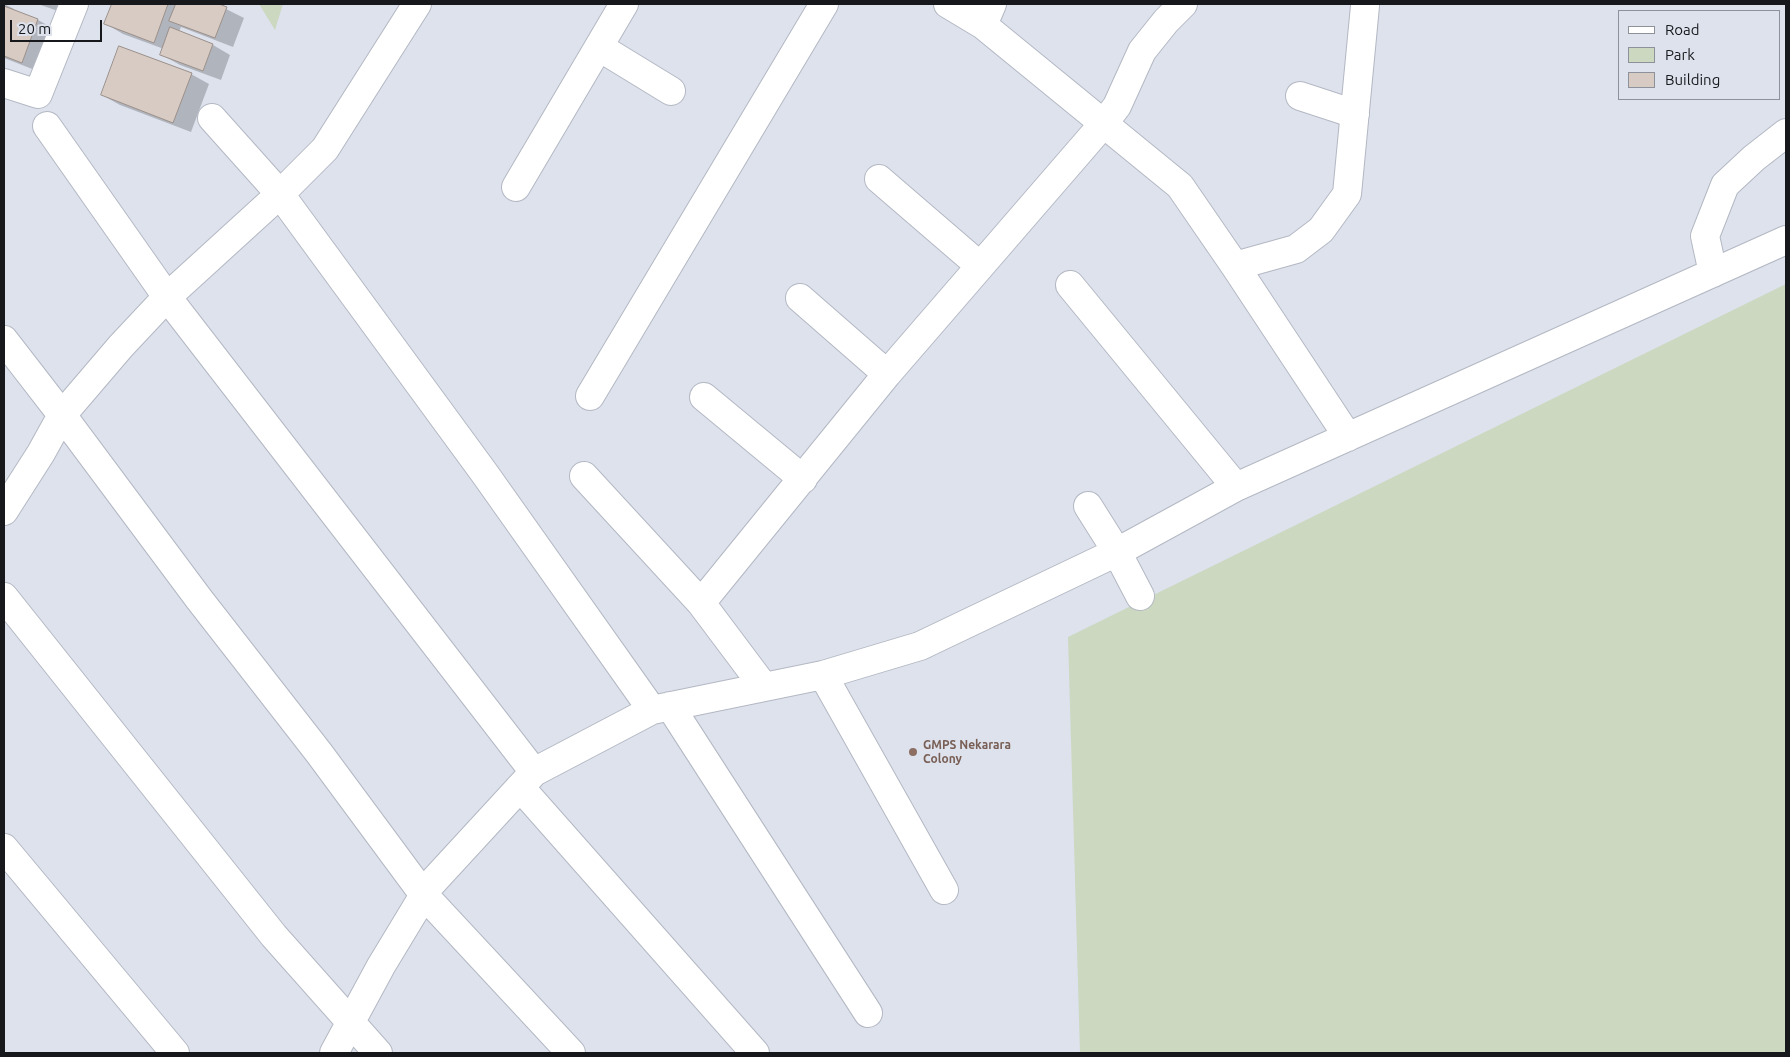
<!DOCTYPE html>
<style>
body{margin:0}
#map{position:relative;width:1790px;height:1057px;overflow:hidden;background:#dde2ed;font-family:Ubuntu,sans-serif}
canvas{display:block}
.frame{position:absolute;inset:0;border:5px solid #16181b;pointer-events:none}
.legend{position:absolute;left:1618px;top:10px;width:162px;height:90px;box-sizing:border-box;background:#dde2ed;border:1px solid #8d9199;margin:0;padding:6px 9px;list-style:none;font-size:15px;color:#16181b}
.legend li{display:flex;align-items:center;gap:10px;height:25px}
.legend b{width:25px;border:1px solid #8d9199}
.scale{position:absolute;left:10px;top:20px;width:92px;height:22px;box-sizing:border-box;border:2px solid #16181b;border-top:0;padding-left:6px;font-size:15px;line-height:18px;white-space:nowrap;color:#16181b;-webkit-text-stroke:4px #dde2ed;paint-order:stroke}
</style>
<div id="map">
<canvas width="1790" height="1057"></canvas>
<div class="frame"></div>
<ul class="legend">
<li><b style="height:6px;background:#fff"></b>Road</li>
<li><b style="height:14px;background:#ccd8c0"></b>Park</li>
<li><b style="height:14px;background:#d7cbc4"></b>Building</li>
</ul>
<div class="scale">20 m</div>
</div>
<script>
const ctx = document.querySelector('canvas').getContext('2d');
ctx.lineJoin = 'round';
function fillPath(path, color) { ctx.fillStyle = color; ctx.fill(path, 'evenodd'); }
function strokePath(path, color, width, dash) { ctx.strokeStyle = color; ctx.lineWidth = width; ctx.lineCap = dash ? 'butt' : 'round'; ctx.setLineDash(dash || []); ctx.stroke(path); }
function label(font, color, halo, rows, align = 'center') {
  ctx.font = font + ' Ubuntu,sans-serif'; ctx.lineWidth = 4; ctx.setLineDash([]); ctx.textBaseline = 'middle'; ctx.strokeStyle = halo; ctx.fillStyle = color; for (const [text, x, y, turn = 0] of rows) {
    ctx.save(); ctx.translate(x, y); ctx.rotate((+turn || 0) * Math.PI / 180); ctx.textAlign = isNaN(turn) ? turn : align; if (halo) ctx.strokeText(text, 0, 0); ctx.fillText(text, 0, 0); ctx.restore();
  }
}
fillPath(new Path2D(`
 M259 4H283L275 30Z
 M1786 284V1053H1080L1068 637Z`), '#ccd8c0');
fillPath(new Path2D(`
 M4 4 14 9 13 11 38 20 56 30 40 72 4 58Z
 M38 4H73L69 15Z
 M113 4H216L244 18 233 47 181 27 179 32 213 45 230 55 221 80 180 65 162 55 164 49 123 34 106 24Z
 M191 74 209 84 191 132 120 105 102 95Z`), '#0003');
const building = new Path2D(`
 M112 4H168L154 43 104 24Z
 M176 4H219L227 7 215 38 169 21Z
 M4 6 38 19 22 63 4 56Z
 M170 27 213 44 203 71 160 55Z
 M119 46 192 73 173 123 101 95Z`);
fillPath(building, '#d7cbc4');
strokePath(building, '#9b8f89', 1);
const minor = new Path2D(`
 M948 4 983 25 1180 186 1235 266 1348 437
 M983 25 992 4
 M599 47 671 91
 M4 83 38 94 74 4
 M1300 96 1355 114
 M212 118 280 194 485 474 652 710
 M47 126 167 297 534 772
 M879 179 980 266
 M516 187 624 4
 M1235 266 1296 249 1321 230 1347 194 1365 6
 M1713 273 1705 236 1725 185 1754 158 1786 133
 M1070 285 1236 487
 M800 298 887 374
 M4 340 62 415 199 599 319 753 424 895 571 1053
 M590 396 824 4
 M704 397 803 479
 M584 476 701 603 764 687
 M1088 506 1117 552 1140 596
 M4 511 41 453 62 415 121 346 167 297 280 194 325 149 417 4
 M4 597 274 936 378 1053
 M701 603 887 374 1104 123 1117 106 1142 51 1166 21 1183 4
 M823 675 944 890
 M670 706 868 1013
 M520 787 755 1053
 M4 848 175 1053
 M334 1053 381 966 430 885 534 772 652 710 823 675 920 646 1117 552 1236 487 1786 240`);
strokePath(minor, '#b3b8c3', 30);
strokePath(minor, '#fff', 28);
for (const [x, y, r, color] of [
 [913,752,5,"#8d6e63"]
]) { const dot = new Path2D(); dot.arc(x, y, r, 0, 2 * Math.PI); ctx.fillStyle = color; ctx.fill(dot); strokePath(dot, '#dde2ed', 2); }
label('bold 12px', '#785e54', '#dde2ed', [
 ["GMPS Nekarara",923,745],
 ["Colony",923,759]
], 'left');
</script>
